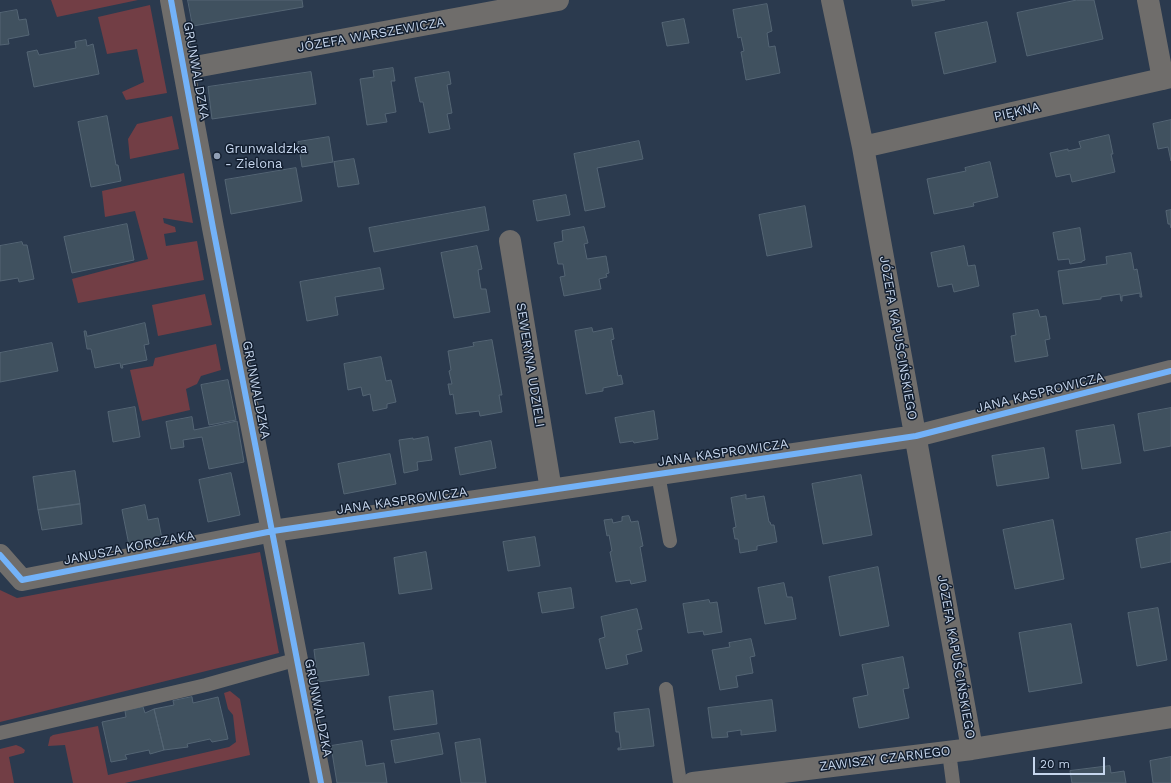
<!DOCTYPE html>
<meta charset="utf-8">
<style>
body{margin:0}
#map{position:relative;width:1171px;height:783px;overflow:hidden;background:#2b3a4e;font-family:"Work Sans",sans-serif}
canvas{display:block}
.scale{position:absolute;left:1033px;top:757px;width:72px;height:18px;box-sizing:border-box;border:2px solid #c6d6ed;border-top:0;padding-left:5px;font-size:12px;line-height:14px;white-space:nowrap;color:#c6d6ed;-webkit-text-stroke:3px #131f30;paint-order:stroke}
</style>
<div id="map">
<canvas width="1171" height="783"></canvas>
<div class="scale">20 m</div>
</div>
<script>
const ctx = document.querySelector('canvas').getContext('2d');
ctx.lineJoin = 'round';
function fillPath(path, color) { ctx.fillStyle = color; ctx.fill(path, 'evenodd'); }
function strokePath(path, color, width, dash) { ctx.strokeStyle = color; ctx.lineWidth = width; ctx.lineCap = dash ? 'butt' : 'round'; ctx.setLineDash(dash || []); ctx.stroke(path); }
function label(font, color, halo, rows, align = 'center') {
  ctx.font = font + ' "Work Sans",sans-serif'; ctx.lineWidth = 3; ctx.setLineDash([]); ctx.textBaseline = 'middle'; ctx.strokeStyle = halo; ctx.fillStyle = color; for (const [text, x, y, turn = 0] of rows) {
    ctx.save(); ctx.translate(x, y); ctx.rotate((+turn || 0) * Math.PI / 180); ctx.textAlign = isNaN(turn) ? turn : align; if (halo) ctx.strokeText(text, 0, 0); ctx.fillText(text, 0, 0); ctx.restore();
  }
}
fillPath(new Path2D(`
 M51 0H138L57 17Z
 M150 5 167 93 126 100 122 92 144 82 137 49 107 54 98 17Z
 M172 116 179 149 130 159 128 139 137 124Z
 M184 173 193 223 163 218 164 223 175 227 176 232 164 234 166 246 197 241 204 280 78 303 72 279 148 259 135 211 105 217 102 191Z
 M205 294 212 325 158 336 152 305Z
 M216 344 221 370 201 376 197 384 186 389 190 410 142 421 130 370 153 366 155 358Z
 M260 552 279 653 0 722V590L17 598Z
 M230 691 240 699 250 755 125 783H73L65 745 48 746 50 737 53 735 98 726 108 775 229 747 236 742 233 715 228 709 224 693Z
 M16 745 21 747 25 750 24 753 9 757 14 783H0V749Z`), '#723e45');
const building = new Path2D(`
 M188 0H302L303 7 193 26Z
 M912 0H945L913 6Z
 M1077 0H1094L1103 39 1027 56 1017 13Z
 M767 4 772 31 767 33 769 47 775 46 780 73 746 80 741 52 744 51 741 37 738 38 733 10Z
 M17 10 19 20 26 19 29 35 8 39 9 44 0 45V13Z
 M684 19 689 43 667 46 662 23Z
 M987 22 996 62 944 74 935 33Z
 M86 40 87 46 93 44 99 74 34 87 27 52 37 50 39 55 76 48 75 42Z
 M393 68 395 81H391L396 112 385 114 387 122 367 125 360 79 374 77 373 71Z
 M311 72 316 104 212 119 208 87Z
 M449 72 451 84 447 85 452 113 447 114 450 129 429 133 423 102H420L415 78Z
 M107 116 116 165H118L121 181 91 187 78 122Z
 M1171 120V161L1168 147 1158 149 1153 124Z
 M1109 135 1113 154H1111L1115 172 1072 182 1070 174 1056 177 1050 153 1068 149V151L1081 148 1079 142Z
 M329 137 333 162 302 167 298 142Z
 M639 141 643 159 597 168 605 207 585 211 574 154Z
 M354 159 359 184 338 187 334 162Z
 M990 162 998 197 973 203 974 206 934 214 927 179 966 171 965 168Z
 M296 168 302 201 231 214 225 180Z
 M566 195 570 215 537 221 533 201Z
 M805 206 812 247 767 256 759 215Z
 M485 207 489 230 374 252 369 228Z
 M1171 210V228L1170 224H1168L1166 211Z
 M127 224 134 260 72 273 64 237Z
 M584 227 588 243 584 244 587 259 606 256 609 273 606 274 607 277 599 279 601 289 564 296 560 277 565 276 563 264H558L554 243 563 241 562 231Z
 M1080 228 1085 260 1082 261V262L1070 264 1069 259 1058 260 1053 233Z
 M22 242 23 245H27L34 279 19 282 18 278 0 281V246Z
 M477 246 482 269 478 270 481 289H486L490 312 454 318 441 253Z
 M964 246 968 266 975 265 979 286 954 292 952 284 938 287 931 253Z
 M1131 253 1134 270 1137 269 1142 297H1140V293L1122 296V301H1121L1120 294 1101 297V299L1063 304 1058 271 1107 264 1106 257Z
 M380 268 384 289 335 297 338 315 307 321 300 282Z
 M1038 310 1040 317 1046 316 1050 339 1045 340 1048 356 1015 362 1011 336 1016 335 1013 314Z
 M145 323 149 344 144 345 147 360 122 365 123 368H121L120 363 95 368 91 349H87L84 331H86L87 336Z
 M592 328 593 332 612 328 614 339 611 340 618 376 621 375 623 384 603 388V391L586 394 575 331Z
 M492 340 502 395H499L502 412 480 416 479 411 456 414 453 394 450 395 448 384H452L449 371 451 370 448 351 474 346 473 343Z
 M52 343 58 371 0 382V353Z
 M381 357 386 381 391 380 396 402 387 404V408L373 411 370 394 363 396 361 387 348 390 344 364Z
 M228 380 236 420 209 425 201 385Z
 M135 407 140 437 113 442 108 412Z
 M1171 408V446L1144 451 1138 414Z
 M654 411 658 439 634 443 633 441 620 443 615 418Z
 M192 417 194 430 237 421 244 462 209 469 202 437 183 440 184 447 171 449 166 422Z
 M1114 425 1121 463 1082 469 1076 431Z
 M428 437 432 460 417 462 418 470 404 473 399 440 413 438V439Z
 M491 441 496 468 460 475 455 448Z
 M1044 448 1049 478 997 486 992 456Z
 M390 454 396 484 344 494 338 464Z
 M75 471 80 504 38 510 33 477Z
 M231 473 240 515 208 522 199 480Z
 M861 475 872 535 823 544 812 484Z
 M746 495V499L764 496 769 522H770L771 525H774L777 542 757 546V550L740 553 738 539H735L733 528 736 527 731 498Z
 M80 504 82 524 42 530 38 510Z
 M145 505 148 520 158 518 162 539 129 545 122 510Z
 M629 516 631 522 638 521 643 546 640 547 646 581 631 584 630 580 616 582 610 552 612 551 609 535 607 536 604 520 612 519 613 523 622 521V517Z
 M1053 520 1064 579 1015 589 1003 530Z
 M1171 532V562L1141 568 1136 539Z
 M535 537 540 566 508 571 503 542Z
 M426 552 432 589 399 594 394 558Z
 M878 567 889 626 840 636 829 577Z
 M784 583 787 597H792L796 619 765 624 758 588Z
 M571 588 574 608 542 613 538 593Z
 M709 600 710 603 717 602 722 632 704 635 703 631 688 633 683 604Z
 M1158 608 1167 660 1137 666 1128 613Z
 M637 609 642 629 637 630 642 651 626 655 628 664 606 669 599 639 605 637 601 617Z
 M1071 624 1082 683 1029 692 1019 633Z
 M751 639 755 656 750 657 753 673 736 676 738 687 720 690 712 650 730 647 729 643Z
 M364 643 369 675 318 682 314 650Z
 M903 657 909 688 903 689 909 718 859 728 853 698 868 695 862 665Z
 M433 691 437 724 394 730 389 697Z
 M192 697 193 703 218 697 228 739 212 742 210 739 187 744 188 747 164 750 154 709 174 705 173 701Z
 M772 700 776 731 741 735V730L727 732 728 737 712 738 708 708Z
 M143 707 145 713 154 709 164 750 150 754 149 750 125 755 127 759 111 762 102 722 126 717 125 711Z
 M649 709 654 746 618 750V748H621L619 732H616L614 713Z
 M439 733 443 754 395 763 391 741Z
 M480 739 486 783H461L455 743Z
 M362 741 366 766 384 763 387 783H337L331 746Z
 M1171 757V783H1153L1150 761Z
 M1110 766 1111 773 1124 771 1126 783H1072L1070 771Z`);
fillPath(building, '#40515f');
strokePath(building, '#546574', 1);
strokePath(new Path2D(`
 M658 474 670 541
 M666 689 680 783
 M0 733 206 685 298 659
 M949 752 953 783`), '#6f6d6b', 14);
strokePath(new Path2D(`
 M832 0 863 147 972 749
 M1148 0 1163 79
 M184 69 558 0
 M863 147 1171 77
 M510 241 551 490
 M0 555 22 580 273 531 916 436 1171 371
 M693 783 972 749 1171 717`), '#6f6d6b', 22);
strokePath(new Path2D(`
 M171 0 213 228 321 783`), '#6f6d6b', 22);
strokePath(new Path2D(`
 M171 0 213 228 321 783
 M0 555 22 580 273 531 916 436 1171 371`), '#73b2f8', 6);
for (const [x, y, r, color] of [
 [217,156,4,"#909fb5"]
]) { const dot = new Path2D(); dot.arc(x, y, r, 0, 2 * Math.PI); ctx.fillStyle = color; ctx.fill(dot); strokePath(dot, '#131f30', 1.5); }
label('13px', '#c6d6ed', '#131f30', [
 ["JÓZEFA WARSZEWICZA",371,35,-10],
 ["GRUNWALDZKA",196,71,80],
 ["PIĘKNA",1017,112,-13],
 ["JÓZEFA KAPUŚCIŃSKIEGO",898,338,80],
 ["SEWERYNA UDZIELI",530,365,81],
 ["GRUNWALDZKA",256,390,79],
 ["JANA KASPROWICZA",1040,393,-14],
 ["JANA KASPROWICZA",723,453,-8],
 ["JANA KASPROWICZA",402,501,-8],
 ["JANUSZA KORCZAKA",129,548,-11],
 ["JÓZEFA KAPUŚCIŃSKIEGO",956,657,80],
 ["GRUNWALDZKA",318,708,79],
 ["ZAWISZY CZARNEGO",885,759,-7]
]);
label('13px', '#c6d6ed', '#131f30', [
 ["Grunwaldzka",225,149],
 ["- Zielona",225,164]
], 'left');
</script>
